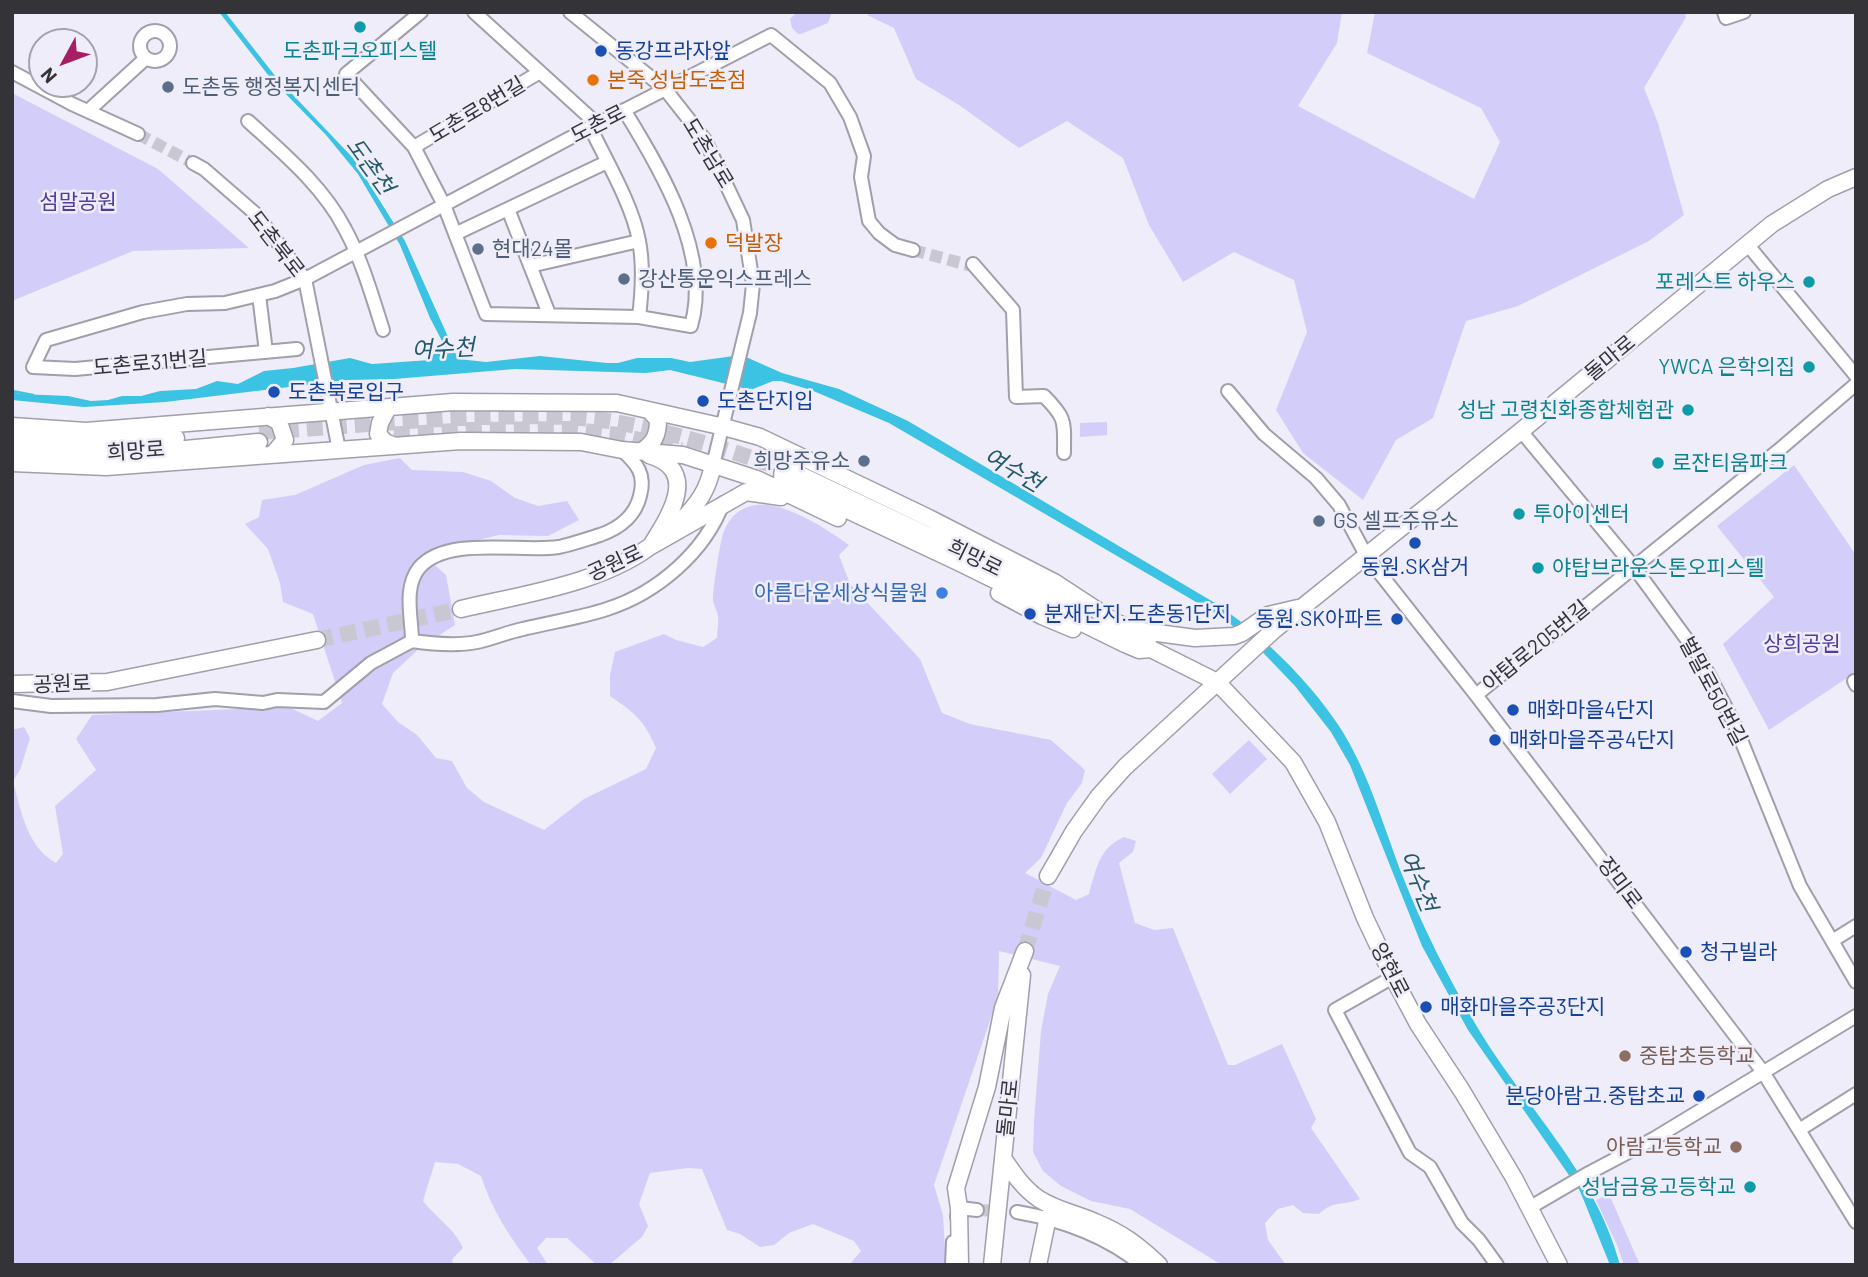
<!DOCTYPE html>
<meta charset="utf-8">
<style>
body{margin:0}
#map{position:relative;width:1868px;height:1277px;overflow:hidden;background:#eeedf9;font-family:Barlow,sans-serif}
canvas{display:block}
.frame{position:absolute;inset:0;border:14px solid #343438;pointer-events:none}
.north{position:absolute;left:28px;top:28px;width:70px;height:70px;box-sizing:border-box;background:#eeedf9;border:2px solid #a4a3ac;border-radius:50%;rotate:229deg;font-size:19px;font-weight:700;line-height:28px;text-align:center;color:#343438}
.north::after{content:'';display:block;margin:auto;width:24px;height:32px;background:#a71e65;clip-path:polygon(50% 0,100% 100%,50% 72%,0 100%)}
</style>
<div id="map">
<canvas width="1868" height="1277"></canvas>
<div class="frame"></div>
<div class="north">N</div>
</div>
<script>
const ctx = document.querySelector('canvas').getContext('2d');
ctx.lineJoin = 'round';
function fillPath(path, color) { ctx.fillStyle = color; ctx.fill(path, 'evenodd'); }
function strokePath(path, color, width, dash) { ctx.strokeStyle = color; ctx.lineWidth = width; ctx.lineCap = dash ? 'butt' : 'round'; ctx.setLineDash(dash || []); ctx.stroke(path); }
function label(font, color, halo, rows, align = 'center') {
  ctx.font = font + ' Barlow,"Noto Sans KR",sans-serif'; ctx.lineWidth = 5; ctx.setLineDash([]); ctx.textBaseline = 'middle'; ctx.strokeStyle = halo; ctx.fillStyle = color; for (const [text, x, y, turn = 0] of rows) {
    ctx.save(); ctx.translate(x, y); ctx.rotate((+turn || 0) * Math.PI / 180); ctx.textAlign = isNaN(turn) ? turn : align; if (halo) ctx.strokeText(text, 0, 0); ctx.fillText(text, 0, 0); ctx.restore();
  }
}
fillPath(new Path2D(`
 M797 12H832L828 23 801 34H798L792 28 790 19Z
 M874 12H1342L1337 43 1298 106 1474 199 1500 142 1481 108 1367 53 1375 12H1685L1686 17 1644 88 1658 123 1684 215 1649 241 1518 306 1466 321 1433 418 1396 440 1363 500 1303 453 1276 410 1307 332 1294 280 1234 252 1183 282 1149 225 1123 158 1067 121 1019 148 959 105 916 79 894 28 867 15Z
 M12 93 158 169 249 248 133 251 12 301Z
 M1107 422V435L1080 437V423Z
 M400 458 412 470 463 472 491 481 515 498 538 506 567 501 579 520 548 536 499 535 422 554 446 575 455 625 421 647 393 673 382 704 398 722 417 735 436 758 452 761 467 788 484 802 544 830 584 799 646 769 656 748C644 720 635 713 610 696V675L615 652 664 634 676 640 703 647 717 638C717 631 719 623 718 616 717 609 712 603 713 596 714 584 720 540 724 531 749 475 817 523 849 545L839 555 850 584 920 659 942 713 970 724 1051 740 1085 770 1082 783 1067 803 1041 858 1025 873 1076 900 1089 894C1096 869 1099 848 1124 837L1136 841 1133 852 1119 863 1135 923 1154 930 1173 928 1228 1065H1235L1282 1044 1316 1119 1311 1128 1360 1199C1341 1207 1335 1199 1319 1214L1303 1213 1293 1205 1278 1209 1265 1223 1268 1240 1286 1265H1222L1130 1209 1091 1201 1061 1186 1043 1171 1033 1152 1034 1121 1041 1031 1048 994 1060 966 999 951 998 997 934 1185 943 1215 946 1265H849L861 1251 854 1241 813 1224 789 1233 774 1245 760 1247 740 1234 727 1230 702 1169 688 1168 650 1173 639 1204 648 1226 642 1237 609 1265H597L567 1238H546L537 1248 548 1265H531C509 1236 492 1210 481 1176L458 1164 435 1162 423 1201C436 1218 455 1229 463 1248L452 1259 453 1265H12V730L24 727 30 738 20 770 13 781C21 811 27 847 56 863L63 854 55 806 96 770 76 739 92 715 289 707 318 721 342 703 313 614 283 602 280 583 268 549 245 524 259 517 262 500 295 495 364 465Z
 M1794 465 1856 555V672L1769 730 1723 644 1774 597 1717 526Z
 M1249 740 1267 759 1230 794 1212 774Z
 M1609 1194 1640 1265H1624L1617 1245 1596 1200Z`), '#d2cef9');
fillPath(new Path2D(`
 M219 12H225L276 77 353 158 405 241 458 359 486 362 540 356 607 363H618L637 358H671L690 362 734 356 746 357 782 373 839 389 908 421 1215 603C1262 635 1307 678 1339 726 1369 772 1383 826 1403 877 1423 928 1448 977 1476 1025 1523 1105 1596 1172 1620 1265H1610L1580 1191 1468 1030 1422 946 1350 765 1331 732 1295 686 1251 640 1220 616 889 423 811 390 781 381H773L753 389 743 388 670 370 646 373 515 369 394 379 347 380 165 402 84 407 12 400V392L20 394 68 396 91 401 108 400 122 396H141L160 391 196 389 217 381 238 384 264 371 293 368 350 358 372 364 430 360 442 341 430 318 400 245 358 174 326 135 272 80Z`), '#3cc2e2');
strokePath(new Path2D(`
 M12 391 33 395`), '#3cc2e2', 2.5);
strokePath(new Path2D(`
 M138 134 193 163
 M913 250 968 265 973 264
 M977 1210 1017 1212`), '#c9c8d2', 12, [12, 6]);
strokePath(new Path2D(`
 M259 432C361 426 465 413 567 417 645 421 721 448 794 472
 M370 436 470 430 568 429 618 435 681 450
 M317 640 461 609
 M1025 951 1048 876`), '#c9c8d2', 16, [16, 8]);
const minor = new Path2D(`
 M421 12 346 74 414 147 444 205 486 314 639 317 691 326C712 255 660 168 624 110
 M474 12 597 124
 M570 12 665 89 705 140 743 220 753 284 750 313 713 465
 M1724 12 1726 18 1744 12
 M140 46a15 15 0 1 1 30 0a15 15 0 1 1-30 0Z
 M12 72 72 104 138 134
 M88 111 146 58
 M248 121C283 153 323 186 345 229 362 260 372 296 383 330
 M590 127C606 160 633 206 639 241 644 266 642 292 639 317
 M414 147 540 72
 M193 163 204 169 257 215 305 279 339 450
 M508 209 549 314
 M455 234 607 162
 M1747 244 1856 376
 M973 264 1013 310 1016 397 1044 396C1067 419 1064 422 1064 453
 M530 266 639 241
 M259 295 266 352
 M297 349 75 369 33 367 46 340 143 312 187 304 225 303 275 291 305 279 568 139 771 35 830 83 850 117 864 156 861 177 869 221 879 233 895 245 913 250
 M1228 391 1264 434 1316 478 1339 505 1367 557 1476 695 1763 1072 1856 1222
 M1521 431 1634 567 1699 656 1735 725 1800 886 1856 982
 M622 450C637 464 646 474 640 496 635 516 620 528 600 535 587 539 573 544 559 547 521 553 447 535 419 568 403 588 412 618 412 641 433 644 456 646 477 642 492 639 508 632 523 629 551 622 580 618 607 609 657 593 705 552 723 503
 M1854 681 1856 685
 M1476 695 1779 450 1856 384
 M12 701 51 706 157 705 215 699 263 703 277 700 324 702 371 663 412 641
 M1832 941 1856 926
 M1393 977 1335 1010 1410 1153 1430 1167 1462 1223 1479 1240 1497 1265
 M1799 1130 1856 1094
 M1529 1208 1589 1173 1655 1138 1856 1016
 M1017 1212C1063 1220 1105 1235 1142 1265
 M957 1217 959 1208 977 1210
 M952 1265 953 1242`);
const major = new Path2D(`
 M388 408 380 423 378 434 385 442 395 446
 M268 416 279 422 285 440 273 454
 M12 426 86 431 453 402 617 403 724 427 760 437 929 518 1054 582 1115 622
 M12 438 76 443 176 438
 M12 451C94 462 178 449 259 442
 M642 451C654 443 658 435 658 420L649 410
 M649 455C700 470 670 515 652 544
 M12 463 106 467 461 441 581 442 622 450 683 455 757 479 838 518
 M794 472 1075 605
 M790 483 958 562 1125 644 1139 650 1151 649 1217 682 1293 762 1327 822 1365 918 1393 977 1418 1024 1462 1091 1514 1178 1559 1265
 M785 493C779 475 781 462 800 457
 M680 522C698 504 708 490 713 465
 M651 546 746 492 781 497
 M999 593 1042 616 1073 629
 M461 609C524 594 607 583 657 541
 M1106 618C1124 626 1141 631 1151 649
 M1135 630 1195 638 1234 636 1242 633 1268 615 1298 608
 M12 684 107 682 317 640
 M1048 876 1074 831 1099 796 1125 767 1274 630 1521 431 1772 224 1828 189 1856 177
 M1003 1158C1013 1173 1023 1188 1039 1199 1056 1210 1077 1214 1095 1222 1122 1233 1138 1245 1159 1265
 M960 1265 959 1208 956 1188 987 1087 1003 1008 1025 951
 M992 1265 1022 975
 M1038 1265 1048 1217`);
strokePath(minor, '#a09faa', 16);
strokePath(major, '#a09faa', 19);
strokePath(minor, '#fff', 12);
strokePath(major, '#fff', 16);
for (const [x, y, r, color] of [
 [360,27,7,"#0f9aa8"],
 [601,51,7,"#1a4fb4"],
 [593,80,7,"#e8710a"],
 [168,87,7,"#5c6f8a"],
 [711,243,7,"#e8710a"],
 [478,249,7,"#5c6f8a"],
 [624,279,7,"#5c6f8a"],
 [1809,282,7,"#0f9aa8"],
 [1809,367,7,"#0f9aa8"],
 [274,392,7,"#1a4fb4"],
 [703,401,7,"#1a4fb4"],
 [1688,410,7,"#0f9aa8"],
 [864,461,7,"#5c6f8a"],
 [1658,463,7,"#0f9aa8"],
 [1519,514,7,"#0f9aa8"],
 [1319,521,7,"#5c6f8a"],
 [1415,543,7,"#1a4fb4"],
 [1538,568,7,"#0f9aa8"],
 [942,593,7,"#3f7fe0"],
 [1030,614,7,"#1a4fb4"],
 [1397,619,7,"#1a4fb4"],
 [1513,710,7,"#1a4fb4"],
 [1495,740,7,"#1a4fb4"],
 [1686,952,7,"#1a4fb4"],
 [1426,1007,7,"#1a4fb4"],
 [1625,1056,7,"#8d6e63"],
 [1699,1096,7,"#1a4fb4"],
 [1736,1147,7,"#8d6e63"],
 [1750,1187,7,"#0f9aa8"]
]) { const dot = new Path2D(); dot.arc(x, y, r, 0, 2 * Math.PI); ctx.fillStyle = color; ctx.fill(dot); strokePath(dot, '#eeedf9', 2.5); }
label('21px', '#0d838f', '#eeedf9', [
 ["도촌파크오피스텔",360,51,"center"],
 ["포레스트 하우스",1795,282],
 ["YWCA 은학의집",1795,367],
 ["성남 고령친화종합체험관",1674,410],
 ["로잔티움파크",1672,463,"left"],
 ["투아이센터",1533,514,"left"],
 ["야탑브라운스톤오피스텔",1552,568,"left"],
 ["성남금융고등학교",1736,1187]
], 'right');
label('21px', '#164399', '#eeedf9', [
 ["동강프라자앞",615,51],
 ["도촌북로입구",288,392],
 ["도촌단지입",717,401],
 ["동원.SK삼거",1415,567,"center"],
 ["분재단지.도촌동1단지",1044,614],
 ["동원.SK아파트",1383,619,"right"],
 ["매화마을4단지",1527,710],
 ["매화마을주공4단지",1509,740],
 ["청구빌라",1700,952],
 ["매화마을주공3단지",1440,1007],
 ["분당아람고.중탑초교",1685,1096,"right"]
], 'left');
label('21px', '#c56008', '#eeedf9', [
 ["본죽 성남도촌점",607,80],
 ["덕발장",725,243]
], 'left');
label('21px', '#4e5e75', '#eeedf9', [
 ["도촌동 행정복지센터",182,87],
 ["현대24몰",492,249],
 ["강산통운익스프레스",638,279],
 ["희망주유소",850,461,"right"],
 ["GS 셀프주유소",1333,521]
], 'left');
label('21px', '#343438', '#eeedf9', [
 ["도촌로8번길",477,110,-31],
 ["도촌로",598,124,-27],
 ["도촌남로",708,153,59],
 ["도촌북로",276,244,52],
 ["돌마로",1610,358,-40],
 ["도촌로31번길",150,363,-5],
 ["희망로",136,451,-4],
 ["희망로",975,558,26],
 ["공원로",615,563,-25],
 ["야탑로205번길",1536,646,-39],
 ["공원로",62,684,-2],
 ["벌말로50번길",1713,691,62],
 ["장미로",1620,883,53],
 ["양현로",1390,970,63],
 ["돌마로",1008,1108,-84]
]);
label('21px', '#533c9d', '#eeedf9', [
 ["섬말공원",78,202],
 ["상희공원",1802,644]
]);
label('21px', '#366cbe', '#eeedf9', [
 ["아름다운세상식물원",928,593]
], 'right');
label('21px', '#785e54', '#eeedf9', [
 ["중탑초등학교",1639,1056],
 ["아람고등학교",1722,1147,"right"]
], 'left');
label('italic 23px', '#245967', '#eeedf9', [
 ["도촌천",370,166,54],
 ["여수천",443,349,-3],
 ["여수천",1013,470,30],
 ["여수천",1418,881,68]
]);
</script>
